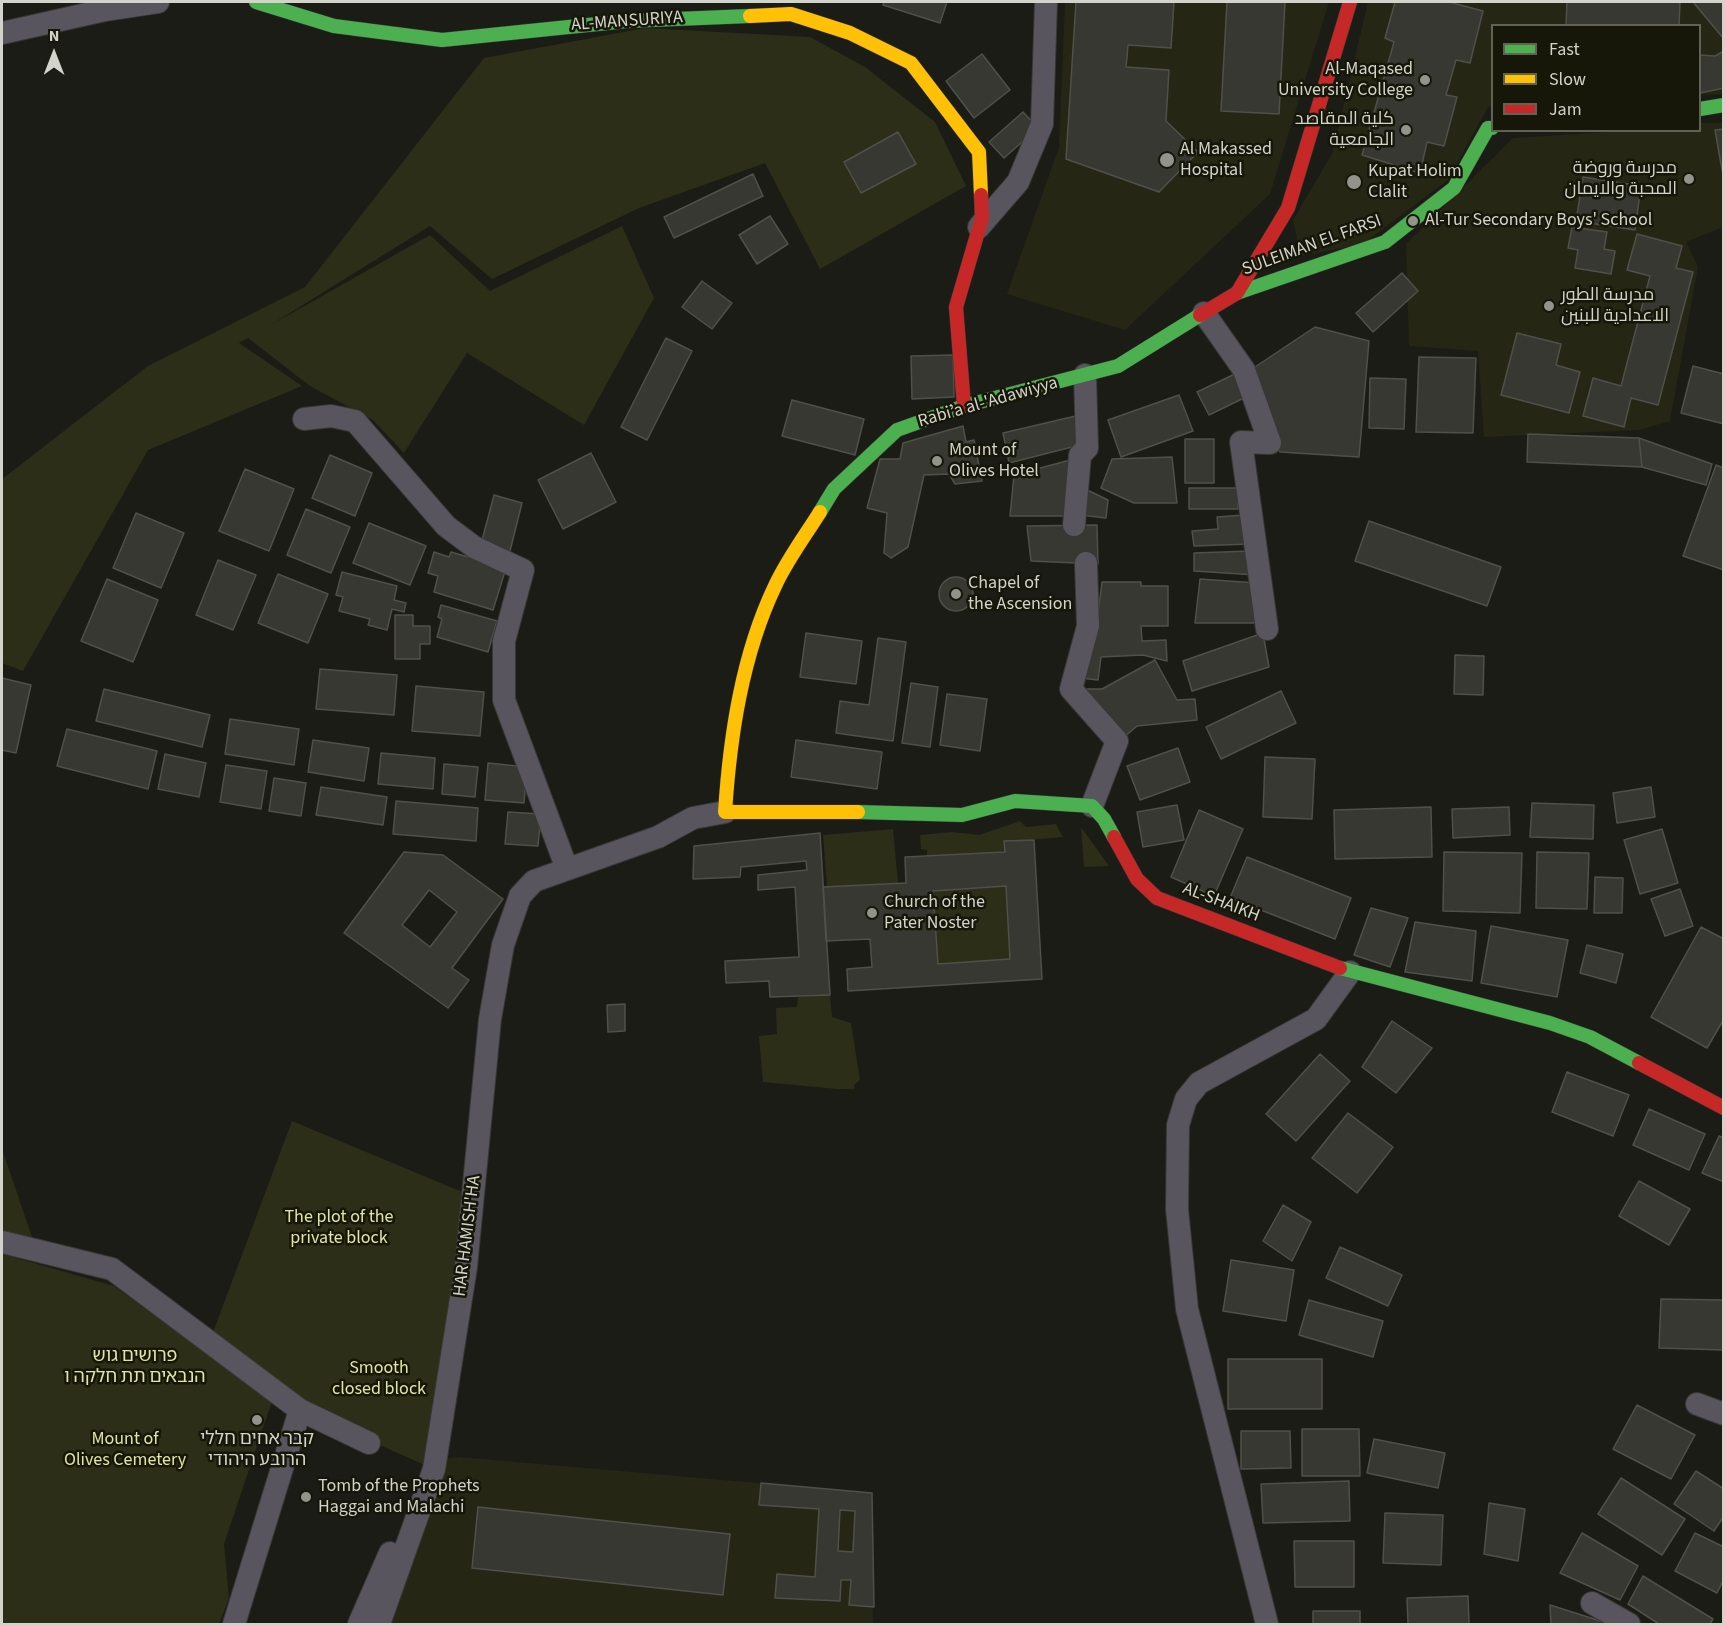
<!DOCTYPE html>
<meta charset="utf-8">
<style>
body{margin:0}
#map{position:relative;width:1725px;height:1626px;overflow:hidden;background:#1c1c16;font-family:"Source Sans 3",sans-serif}
canvas{display:block}
.frame{position:absolute;inset:0;border:3px solid #d2d3ca;pointer-events:none}
.legend{position:absolute;left:1491px;top:24px;width:210px;height:108px;box-sizing:border-box;background:#161709;border:2px solid #616256;margin:0;padding:8px 10px;list-style:none;font-size:18px;color:#d2d3ca}
.legend li{display:flex;align-items:center;gap:12px;height:30px}
.legend b{width:30px;border:2px solid #616256}
.north{position:absolute;left:24px;top:24px;width:60px;height:60px;-webkit-text-stroke:4px #161709;paint-order:stroke;rotate:0deg;font-size:16px;font-weight:700;line-height:24px;text-align:center;color:#d2d3ca}
.north::after{content:'';display:block;margin:auto;width:21px;height:27px;background:#d2d3ca;clip-path:polygon(50% 0,100% 100%,50% 72%,0 100%)}
</style>
<div id="map">
<canvas width="1725" height="1626"></canvas>
<div class="frame"></div>
<ul class="legend">
<li><b style="height:8px;background:#4caf50"></b>Fast</li>
<li><b style="height:8px;background:#ffc107"></b>Slow</li>
<li><b style="height:8px;background:#c62828"></b>Jam</li>
</ul>
<div class="north">N</div>
</div>
<script>
const ctx = document.querySelector('canvas').getContext('2d');
ctx.lineJoin = 'round';
function fillPath(path, color) { ctx.fillStyle = color; ctx.fill(path, 'evenodd'); }
function strokePath(path, color, width, dash) { ctx.strokeStyle = color; ctx.lineWidth = width; ctx.lineCap = dash ? 'butt' : 'round'; ctx.setLineDash(dash || []); ctx.stroke(path); }
function label(font, color, halo, rows, align = 'center') {
  ctx.font = font + ' "Source Sans 3",Cairo,"Noto Sans Hebrew",sans-serif'; ctx.lineWidth = 5; ctx.setLineDash([]); ctx.textBaseline = 'middle'; ctx.strokeStyle = halo; ctx.fillStyle = color; for (const [text, x, y, turn = 0] of rows) {
    ctx.save(); ctx.translate(x, y); ctx.rotate((+turn || 0) * Math.PI / 180); ctx.textAlign = isNaN(turn) ? turn : align; if (halo) ctx.strokeText(text, 0, 0); ctx.fillText(text, 0, 0); ctx.restore();
  }
}
fillPath(new Path2D(`
 M1065 2H1329L1270 194 1125 330 1007 294 1059 147Z
 M1368 2H1723L1724 94 1700 95V26H1492V106L1488 107 1448 180 1363 244 1301 256 1293 220 1332 154Z
 M1700 123H1723V227L1686 242 1698 267 1670 421 1639 430 1484 437 1478 351 1409 346 1406 244 1513 138 1642 130H1700Z
 M459 1457 872 1493 873 1624H382L442 1459Z`), '#262614');
fillPath(new Path2D(`
 M645 28 810 37 865 67 935 122 966 186 820 269 765 163 639 208 492 279 430 226 269 326 430 235 490 291 622 226 654 298 584 425 467 353 404 453 373 420 310 386 248 338 239 343 302 386 148 450 23 671 2 663V479L148 366 305 287 484 58Z
 M1020 821 1026 827 1056 824 1063 837 1028 840 1010 864 926 871 927 850 921 849 920 835 952 832 979 835Z
 M1081 827 1109 866 1084 867Z
 M893 829 898 883 827 887 823 835Z
 M1006 886 1010 959 938 964 933 891Z
 M830 995 832 1017 851 1023 860 1080 854 1085 855 1089H837L763 1082 759 1036 777 1034 776 1008 797 1007 798 997Z
 M292 1121 467 1194 434 1469 300 1410 212 1335Z
 M2 1149 32 1237 2 1234Z
 M2 1254 114 1286 272 1401 224 1544 229 1598 219 1624H2Z`), '#2c2e17');
const building = new Path2D(`
 M884 2H947L940 23 883 5Z
 M1076 2H1174L1171 48 1128 45 1127 57 1126 67 1169 70 1166 121 1198 152 1159 192 1066 159Z
 M1227 2H1285L1279 114 1221 111Z
 M1395 2H1449L1483 11 1470 63 1456 60 1446 95 1457 97 1444 146 1427 142 1420 173 1362 155 1394 42 1385 38Z
 M1567 2H1680L1679 26H1566Z
 M1693 2H1724V39Z
 M1724 51V88L1700 93V55L1715 56Z
 M982 54 1010 90 974 118 946 81Z
 M1023 112 1038 128 1004 158 989 142Z
 M1724 129V181L1715 130Z
 M898 132 916 164 861 193 844 162Z
 M753 174 763 196 674 238 664 217Z
 M1583 177 1641 186 1635 230 1576 221Z
 M770 216 788 244 757 264 739 235Z
 M1572 227 1607 232 1604 249 1615 251 1611 274 1575 268 1578 250 1568 248Z
 M1637 234 1682 246 1676 268 1693 272 1658 405 1631 398 1624 427 1583 416 1593 378 1621 386 1650 276 1627 270Z
 M1402 273 1418 291 1373 332 1356 313Z
 M702 281 732 303 712 329 682 307Z
 M1315 327 1369 341 1359 457 1280 452 1267 410 1249 371Z
 M1517 333 1561 344 1556 365 1580 372 1569 413 1501 395Z
 M666 338 692 351 647 440 621 427Z
 M953 355 954 397 912 399 911 356Z
 M1419 357 1476 358 1473 433 1416 432Z
 M1693 366 1724 374V424L1681 413Z
 M1237 373 1248 396 1209 415 1197 392Z
 M1370 378 1406 379 1404 429 1369 428Z
 M1179 395 1193 431 1121 457 1108 420Z
 M792 400 864 419 855 455 782 436Z
 M1080 415V445L1009 463 1003 433Z
 M963 426 966 442 974 440 982 481 955 484 949 474 924 475 908 547 891 558 884 553 887 513 867 508 880 459H900L903 443Z
 M1528 434 1639 438 1642 467 1527 462Z
 M1639 438 1712 464 1706 485 1642 467Z
 M1185 439H1214V483H1185Z
 M591 453 616 502 563 529 538 480Z
 M330 455 372 473 355 516 312 498Z
 M1172 457 1177 503H1134L1101 488 1112 459Z
 M1074 459 1070 516H1010L1014 475Z
 M1716 465 1724 468V570L1683 556Z
 M245 469 294 489 269 551 219 531Z
 M1081 487 1108 500 1106 518 1080 515Z
 M1189 488H1238V509H1189Z
 M494 495 522 503 510 551 481 544Z
 M306 509 350 527 331 573 287 555Z
 M136 513 184 533 161 588 113 568Z
 M1244 515 1250 544 1194 546 1192 531 1218 529 1217 517Z
 M1369 521 1501 567 1487 606 1355 561Z
 M369 523 426 546 410 585 353 563Z
 M1097 525 1098 564 1031 561 1027 526Z
 M1251 551 1256 575 1194 571V553Z
 M434 552 449 557 451 552 506 568 493 610 434 592 438 576 428 573Z
 M218 560 256 575 233 630 196 615Z
 M342 572 397 586 394 600 406 603 404 612 392 609 387 630 368 625 370 619 339 611 343 597 336 595Z
 M278 574 328 594 308 643 258 623Z
 M939 594a17 17 0 1 1 34 0a17 17 0 1 1-34 0Z
 M107 579 158 600 133 662 81 641Z
 M1200 579 1257 583 1262 623H1195Z
 M1102 582H1141V586H1168V626H1141L1142 641 1166 640 1167 661 1143 655 1101 657 1098 680 1080 678 1095 637Z
 M441 605 497 621 488 652 437 637 442 619 438 617Z
 M395 615H413V626H430V644H420V659H395Z
 M806 633 862 641 856 684 800 677Z
 M1263 633 1269 667 1192 691 1183 661Z
 M878 638 906 642 893 741 836 733 840 701 869 705Z
 M1455 655 1484 656 1483 695 1454 694Z
 M1155 660 1177 700 1195 699 1197 720 1137 726 1122 739 1078 689H1102Z
 M320 669 397 675 394 715 316 709Z
 M2 678 31 685 16 753 2 750Z
 M911 683 938 687 930 747 902 743Z
 M416 686 484 692 480 736 412 731Z
 M104 689 210 715 202 747 96 721Z
 M1281 691 1296 723 1221 759 1206 727Z
 M947 694 987 699 980 751 940 745Z
 M230 719 299 729 294 765 225 754Z
 M67 729 157 751 148 789 57 766Z
 M313 740 369 748 364 781 308 772Z
 M796 740 882 752 877 789 791 777Z
 M1178 748 1190 782 1140 800 1127 766Z
 M381 753 435 758 433 789 378 784Z
 M165 754 206 763 199 797 158 789Z
 M1265 757 1315 759 1312 819 1263 817Z
 M488 763 527 767 524 803 485 800Z
 M444 764 478 767 475 797 442 794Z
 M226 765 267 771 261 809 220 802Z
 M274 778 306 783 301 816 269 811Z
 M321 787 387 797 383 825 316 815Z
 M1651 787 1655 817 1617 823 1613 793Z
 M396 801 478 808 476 841 393 834Z
 M1532 803 1594 805 1593 839 1530 837Z
 M1177 805 1184 840 1143 847 1137 812Z
 M1431 807 1432 857 1335 859 1334 810Z
 M1509 807 1510 835 1453 838 1452 809Z
 M1199 810 1243 829 1214 896 1171 877Z
 M508 812 541 814 538 846 505 844Z
 M1662 829 1678 883 1640 894 1624 840Z
 M820 833 830 995 770 997 769 981 726 983 725 961 799 957 795 887 758 890V875L807 870 806 861 741 867 740 877 693 879 694 846Z
 M1034 840 1042 979 848 991 847 969 872 967 870 939 826 941 823 887 906 883 905 857 1005 852 1004 841ZM1006 886 1010 959 938 964 933 891Z
 M404 852 443 855 503 899 452 968 469 980 448 1008 344 933ZM429 890 457 912 430 947 402 925Z
 M1444 852 1522 853 1520 913 1443 911Z
 M1537 852 1589 853 1587 909 1536 908Z
 M1247 857 1351 898 1335 939 1230 898Z
 M1595 877 1623 878 1622 913H1594Z
 M1680 889 1693 926 1665 936 1651 899Z
 M1371 908 1408 918 1390 967 1354 955Z
 M1415 922 1476 931 1472 981 1405 972Z
 M1491 926 1568 940 1557 997 1481 983Z
 M1701 927 1724 939V1019L1707 1048 1651 1017Z
 M1587 945 1623 954 1616 983 1580 973Z
 M625 1004V1031L608 1032 607 1005Z
 M1392 1021 1432 1048 1396 1093 1362 1067Z
 M1320 1054 1350 1081 1296 1141 1266 1114Z
 M1567 1072 1629 1095 1613 1136 1552 1112Z
 M1649 1109 1705 1134 1689 1170 1633 1145Z
 M1348 1113 1393 1147 1357 1193 1312 1158Z
 M1719 1136 1724 1138V1182L1702 1173Z
 M1639 1181 1690 1209 1669 1245 1619 1216Z
 M1283 1205 1311 1222 1292 1261 1263 1241Z
 M1340 1247 1402 1275 1388 1306 1326 1278Z
 M1231 1260 1294 1270 1286 1321 1223 1311Z
 M1661 1299 1724 1300V1350L1659 1348Z
 M1309 1300 1383 1321 1373 1357 1299 1335Z
 M1228 1359H1322V1409H1228Z
 M1637 1405 1695 1435 1671 1479 1613 1449Z
 M1302 1429H1359L1360 1476H1302Z
 M1241 1431H1290L1291 1468 1241 1469Z
 M1374 1439 1445 1453 1438 1488 1367 1473Z
 M1696 1471 1724 1489V1516L1714 1531 1674 1504Z
 M1621 1478 1685 1519 1662 1555 1598 1514Z
 M1349 1481 1350 1521 1263 1523 1261 1484Z
 M761 1483 872 1493 874 1607 849 1605 851 1580H841L840 1601 775 1598 777 1574 815 1577 819 1509 759 1505ZM840 1510 855 1511 853 1552 838 1551Z
 M1489 1503 1525 1509 1518 1561 1484 1554Z
 M478 1507 730 1534 723 1595 472 1568Z
 M1385 1513 1443 1515 1441 1565 1383 1563Z
 M1582 1533 1638 1566 1620 1600 1560 1573Z
 M1695 1533 1724 1547V1579L1717 1593 1675 1571Z
 M1294 1541H1354V1587H1295Z
 M1643 1576 1713 1619 1710 1624H1659L1628 1604Z
 M1468 1596 1469 1624H1408L1407 1598Z
 M1550 1605 1610 1624H1551Z
 M1313 1611H1360V1624H1313Z`);
fillPath(building, '#383832');
strokePath(building, '#50504a', 1.5);
const street = new Path2D(`
 M2 33 105 10 158 2
 M979 227 1018 182 1042 124 1046 2
 M1204 313 1244 370 1270 443 1241 442 1267 629
 M304 419 331 416 355 421 446 526 474 547 523 570 504 641V700L567 869
 M1074 525 1080 455 1087 448 1085 375
 M1086 563 1088 626 1071 689 1117 741 1092 806
 M2 1242 112 1269 300 1410 369 1443
 M1697 1404 1724 1414
 M1592 1603 1629 1624
 M234 1624 300 1410
 M359 1624 390 1553
 M379 1624 434 1469 466 1267 490 1019 503 945 520 896 534 881 658 837 693 818 725 812
 M1267 1624 1187 1309 1177 1209 1178 1125 1186 1099 1199 1083 1316 1019 1350 972`);
const fast = new Path2D(`
 M256 2 334 26 442 40 627 21 750 16
 M1700 109 1724 105
 M1237 293 1385 242 1454 188 1488 128H1492
 M820 512 834 489 897 430 964 406 1118 366 1200 315
 M858 812 962 815 1015 801 1092 806 1104 819 1114 837
 M1340 968 1550 1023 1590 1037 1639 1063`);
const slow = new Path2D(`
 M750 16 791 14 850 33 911 63 979 152 981 195
 M820 512C805 536 787 560 775 586 742 655 730 736 725 812H858`);
const jam = new Path2D(`
 M1200 315 1237 293 1288 208 1350 2
 M964 406 956 307 982 218 981 195
 M1114 837 1137 879 1157 898 1340 968
 M1639 1063 1724 1108`);
strokePath(street, '#383834', 24);
strokePath(fast, '#383834', 15);
strokePath(slow, '#383834', 15);
strokePath(jam, '#383834', 15);
strokePath(street, '#59555e', 22);
strokePath(fast, '#4caf50', 14);
strokePath(slow, '#ffc107', 14);
strokePath(jam, '#c62828', 14);
for (const [x, y, r, color] of [
 [1425,80,6,"#92938b"],
 [1406,130,6,"#92938b"],
 [1167,160,8,"#92938b"],
 [1689,179,6,"#92938b"],
 [1354,182,8,"#92938b"],
 [1413,221,6,"#92938b"],
 [1549,306,6,"#92938b"],
 [937,461,6,"#92938b"],
 [956,594,6,"#92938b"],
 [872,913,6,"#92938b"],
 [257,1420,6,"#92938b"],
 [306,1497,6,"#92938b"]
]) { const dot = new Path2D(); dot.arc(x, y, r, 0, 2 * Math.PI); ctx.fillStyle = color; ctx.fill(dot); strokePath(dot, '#161709', 2); }
label('18px', '#d2d3ca', '#161709', [
 ["AL-MANSURIYA",627,22,-4],
 ["SULEIMAN EL FARSI",1312,246,-20],
 ["Rabiʼa al-'Adawiyya",988,403,-16],
 ["AL-SHAIKH",1221,903,21],
 ["HAR HAMISH'HA",468,1236,-83]
]);
label('18px', '#d2d3ca', '#161709', [
 ["Al-Maqased",1413,70,"right"],
 ["University College",1413,91,"right"],
 ["كلية المقاصد",1394,120,"right"],
 ["الجامعية",1394,141,"right"],
 ["Al Makassed",1180,150],
 ["Hospital",1180,171],
 ["مدرسة وروضة",1677,169,"right"],
 ["المحبة والايمان",1677,190,"right"],
 ["Kupat Holim",1368,172],
 ["Clalit",1368,193],
 ["Al-Tur Secondary Boys' School",1425,221],
 ["مدرسة الطور",1561,296],
 ["الاعدادية للبنين",1561,317],
 ["Mount of",949,451],
 ["Olives Hotel",949,472],
 ["Chapel of",968,584],
 ["the Ascension",968,605],
 ["Church of the",884,903],
 ["Pater Noster",884,924],
 ["קבר אחים חללי",257,1440,"center"],
 ["הרובע היהודי",257,1461,"center"],
 ["Tomb of the Prophets",318,1487],
 ["Haggai and Malachi",318,1508]
], 'left');
label('18px', '#dfe5a2', '#161709', [
 ["The plot of the",339,1218],
 ["private block",339,1239],
 ["פרושים גוש",135,1357],
 ["הנבאים תת חלקה ו",135,1378],
 ["Smooth",379,1369],
 ["closed block",379,1390],
 ["Mount of",125,1440],
 ["Olives Cemetery",125,1461]
]);
</script>
